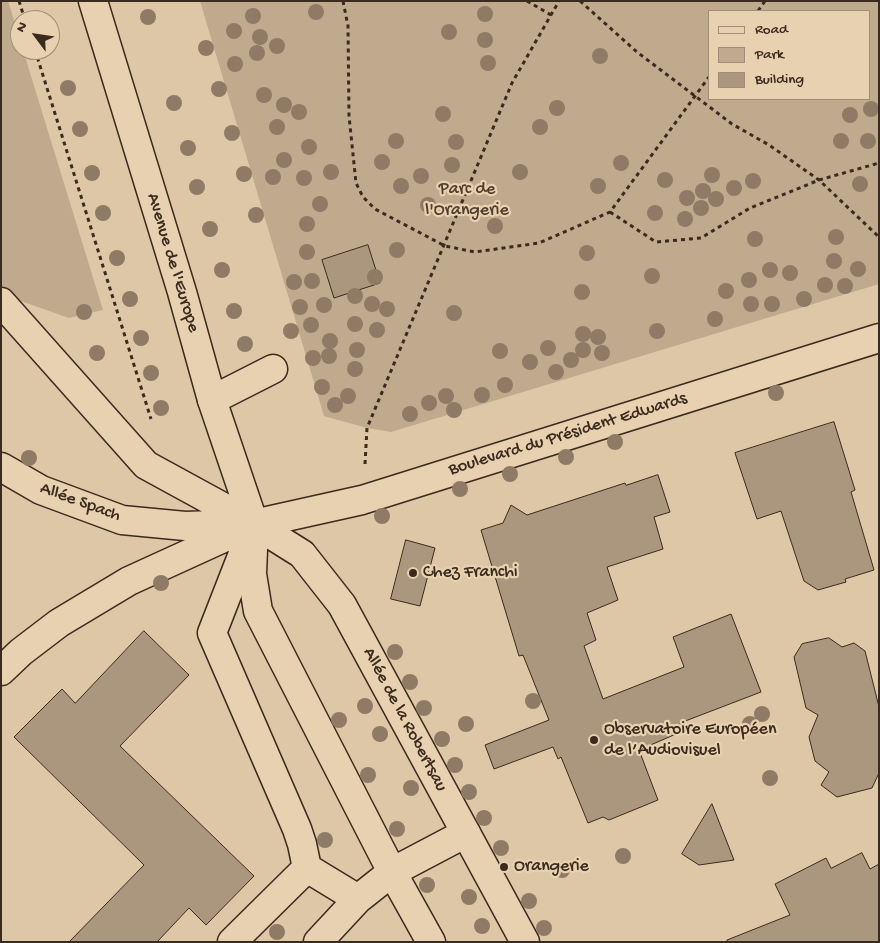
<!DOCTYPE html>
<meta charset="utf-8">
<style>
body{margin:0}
#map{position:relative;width:880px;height:943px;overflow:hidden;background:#ddc7a7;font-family:"Gochi Hand",sans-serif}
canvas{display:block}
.frame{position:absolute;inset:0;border:2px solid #3b2a1e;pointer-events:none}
.legend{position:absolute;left:708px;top:10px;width:162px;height:90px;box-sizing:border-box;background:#e7d1b0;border:1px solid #a28e76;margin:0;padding:6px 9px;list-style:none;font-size:15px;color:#3b2a1e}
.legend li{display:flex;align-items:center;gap:10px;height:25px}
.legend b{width:25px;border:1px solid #a28e76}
.north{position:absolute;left:10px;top:10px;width:50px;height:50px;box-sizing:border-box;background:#e7d1b0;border:1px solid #a28e76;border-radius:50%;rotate:301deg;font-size:14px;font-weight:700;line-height:20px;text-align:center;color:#3b2a1e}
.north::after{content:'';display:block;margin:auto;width:18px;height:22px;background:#3b2a1e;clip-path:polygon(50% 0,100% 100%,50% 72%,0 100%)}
</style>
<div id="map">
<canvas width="880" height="943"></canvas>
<div class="frame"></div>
<ul class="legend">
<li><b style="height:6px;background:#e7d1b0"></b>Road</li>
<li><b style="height:14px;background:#bfaa8e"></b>Park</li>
<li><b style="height:14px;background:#aa977d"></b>Building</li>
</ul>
<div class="north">N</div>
</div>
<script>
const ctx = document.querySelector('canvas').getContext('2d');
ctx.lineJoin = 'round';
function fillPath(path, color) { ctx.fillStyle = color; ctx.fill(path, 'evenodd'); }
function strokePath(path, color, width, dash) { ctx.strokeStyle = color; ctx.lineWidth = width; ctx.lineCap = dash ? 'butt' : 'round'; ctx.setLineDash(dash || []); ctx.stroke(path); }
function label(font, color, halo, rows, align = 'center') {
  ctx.font = font + ' "Gochi Hand",sans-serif'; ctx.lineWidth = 4.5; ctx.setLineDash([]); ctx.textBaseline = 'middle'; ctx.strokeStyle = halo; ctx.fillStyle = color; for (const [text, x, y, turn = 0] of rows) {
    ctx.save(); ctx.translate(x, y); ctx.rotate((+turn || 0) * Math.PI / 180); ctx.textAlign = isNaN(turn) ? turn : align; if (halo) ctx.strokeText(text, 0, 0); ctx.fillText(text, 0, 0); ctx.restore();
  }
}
fillPath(new Path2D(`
 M1 1H8L20 39V50H23L103 310 69 318 1 294Z
 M200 1H879V284L391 432 367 428 324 416ZM709 11H869V99H709Z`), '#bfaa8e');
const building = new Path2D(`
 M368 245 380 283 334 298 322 260Z
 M834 422 855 490 851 492 874 570 845 579 846 582 818 590 804 581 781 511 757 519 735 453Z
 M658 475 670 512 654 517 663 549 607 567 618 600 587 613 596 640 584 646 603 699 684 667 673 637 731 614 761 692 680 723 683 731 639 750 658 800 609 820 603 817 588 823 561 757 558 759 553 747 494 769 485 745 549 720 523 655 519 656 481 530 503 523 511 505 527 515 625 483 626 485Z
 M406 540 435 548 420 606 391 599Z
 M144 631 189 675 120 746 254 876 206 925 189 908 157 942H69L144 865 14 737 62 689 75 703Z
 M829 638 842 647 854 643 865 651 879 707V773L872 788 837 797 821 785 829 772 815 761 809 737 818 715 806 708 794 657 802 644Z
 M712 804 734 860 699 865 682 854Z
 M862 853 870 869 879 864V942H727V940L790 915 775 884 826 858 831 868Z`);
fillPath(building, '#aa977d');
strokePath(building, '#3b2a1e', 1);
const minor = new Path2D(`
 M1 302 146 465 254 524
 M212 400 273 369
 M1 467 41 490 122 520 185 526 242 524
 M253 528 212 633 297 829 302 844 307 868
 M1 671 21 652 59 623 129 581 254 524 362 500 879 338
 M307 868 358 899
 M232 942 307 868
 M318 942 358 899 392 872 466 833`);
const major = new Path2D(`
 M93 1 182 292 212 400 254 524 252 574 258 611 392 872 431 942
 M254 524 302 554 342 605 525 942`);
strokePath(minor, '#3b2a1e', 31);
strokePath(major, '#3b2a1e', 31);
strokePath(new Path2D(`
 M19 1 25 20
 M343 1 348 26 349 116 356 183 363 197 375 209 445 246 475 252 539 243 610 212 709 77
 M527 1 551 15
 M580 1 637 52 732 124 769 145 819 180 879 237
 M758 11 765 1
 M35 50 151 419
 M610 212 656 242 701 238 750 208 819 180 879 163
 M365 464 367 428 512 83 559 1`), '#3b2a1e', 3, [4, 4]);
strokePath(minor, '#e7d1b0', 28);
strokePath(major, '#e7d1b0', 28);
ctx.fillStyle = '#8f7b65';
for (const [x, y] of [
 [316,12],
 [485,14],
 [253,16],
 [148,17],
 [234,31],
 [449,32],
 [260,37],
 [485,40],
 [277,46],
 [206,48],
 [257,53],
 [600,56],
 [488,63],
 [235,64],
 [68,88],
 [219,89],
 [264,95],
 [174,103],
 [284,105],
 [557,108],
 [871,109],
 [299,112],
 [443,114],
 [850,115],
 [277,127],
 [540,127],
 [80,129],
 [232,133],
 [396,141],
 [841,141],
 [868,141],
 [456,142],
 [309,147],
 [188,148],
 [284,160],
 [382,162],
 [621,163],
 [452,165],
 [331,172],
 [520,172],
 [92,173],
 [244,174],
 [712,175],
 [421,176],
 [273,177],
 [304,178],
 [665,180],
 [753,181],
 [860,184],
 [401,186],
 [598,186],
 [197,187],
 [734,188],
 [703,191],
 [687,198],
 [716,199],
 [320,204],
 [428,205],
 [701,208],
 [103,213],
 [655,213],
 [256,215],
 [685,219],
 [307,224],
 [495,226],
 [210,229],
 [836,237],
 [755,239],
 [397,250],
 [307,252],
 [587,253],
 [117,258],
 [834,261],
 [858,269],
 [222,270],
 [770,270],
 [790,273],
 [652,276],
 [375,277],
 [749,280],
 [312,281],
 [294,282],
 [825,285],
 [845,286],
 [726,291],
 [582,292],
 [355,296],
 [130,299],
 [804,299],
 [372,304],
 [751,304],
 [772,304],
 [324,305],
 [300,307],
 [387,309],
 [234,311],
 [84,312],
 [454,313],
 [715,319],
 [355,324],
 [311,325],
 [377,330],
 [291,331],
 [657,331],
 [583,334],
 [598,337],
 [141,338],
 [330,341],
 [245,344],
 [548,348],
 [357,350],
 [583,350],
 [500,351],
 [97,353],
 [602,353],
 [329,356],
 [313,358],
 [571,360],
 [530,362],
 [355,369],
 [556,372],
 [151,373],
 [505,385],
 [322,387],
 [776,393],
 [482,395],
 [348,396],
 [446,396],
 [429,403],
 [335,405],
 [161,408],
 [454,410],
 [410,414],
 [615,442],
 [566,457],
 [29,458],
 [510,474],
 [460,489],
 [382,516],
 [161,583],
 [395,652],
 [410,682],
 [533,701],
 [365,706],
 [424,708],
 [762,714],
 [339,720],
 [466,724],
 [750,724],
 [380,734],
 [442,739],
 [455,765],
 [368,775],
 [770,778],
 [411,788],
 [469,792],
 [484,818],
 [397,829],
 [325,840],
 [501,848],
 [623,856],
 [562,870],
 [427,885],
 [469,897],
 [529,901],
 [482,926],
 [544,928],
 [277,932]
]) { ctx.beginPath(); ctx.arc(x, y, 8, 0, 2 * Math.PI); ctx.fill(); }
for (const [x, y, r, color] of [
 [413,573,5,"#3b2a1e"],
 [594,740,5,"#3b2a1e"],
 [504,867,5,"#3b2a1e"]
]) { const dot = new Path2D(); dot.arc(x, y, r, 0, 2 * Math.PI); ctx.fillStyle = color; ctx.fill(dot); strokePath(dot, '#e7d1b0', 2); }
label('18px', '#4f3d2f', '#e7d1b0', [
 ["Parc de",467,190],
 ["l'Orangerie",467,211]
]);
label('18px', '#3b2a1e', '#e7d1b0', [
 ["Avenue de l'Europe",172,263,73],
 ["Boulevard du Président Edwards",568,435,-17],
 ["Allée Spach",80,503,20],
 ["Allée de la Robertsau",404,720,62]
]);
label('18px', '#3b2a1e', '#e7d1b0', [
 ["Chez Franchi",423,573],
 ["Observatoire Européen",604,730],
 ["de l’Audiovisuel",604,751],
 ["Orangerie",514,867]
], 'left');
</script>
